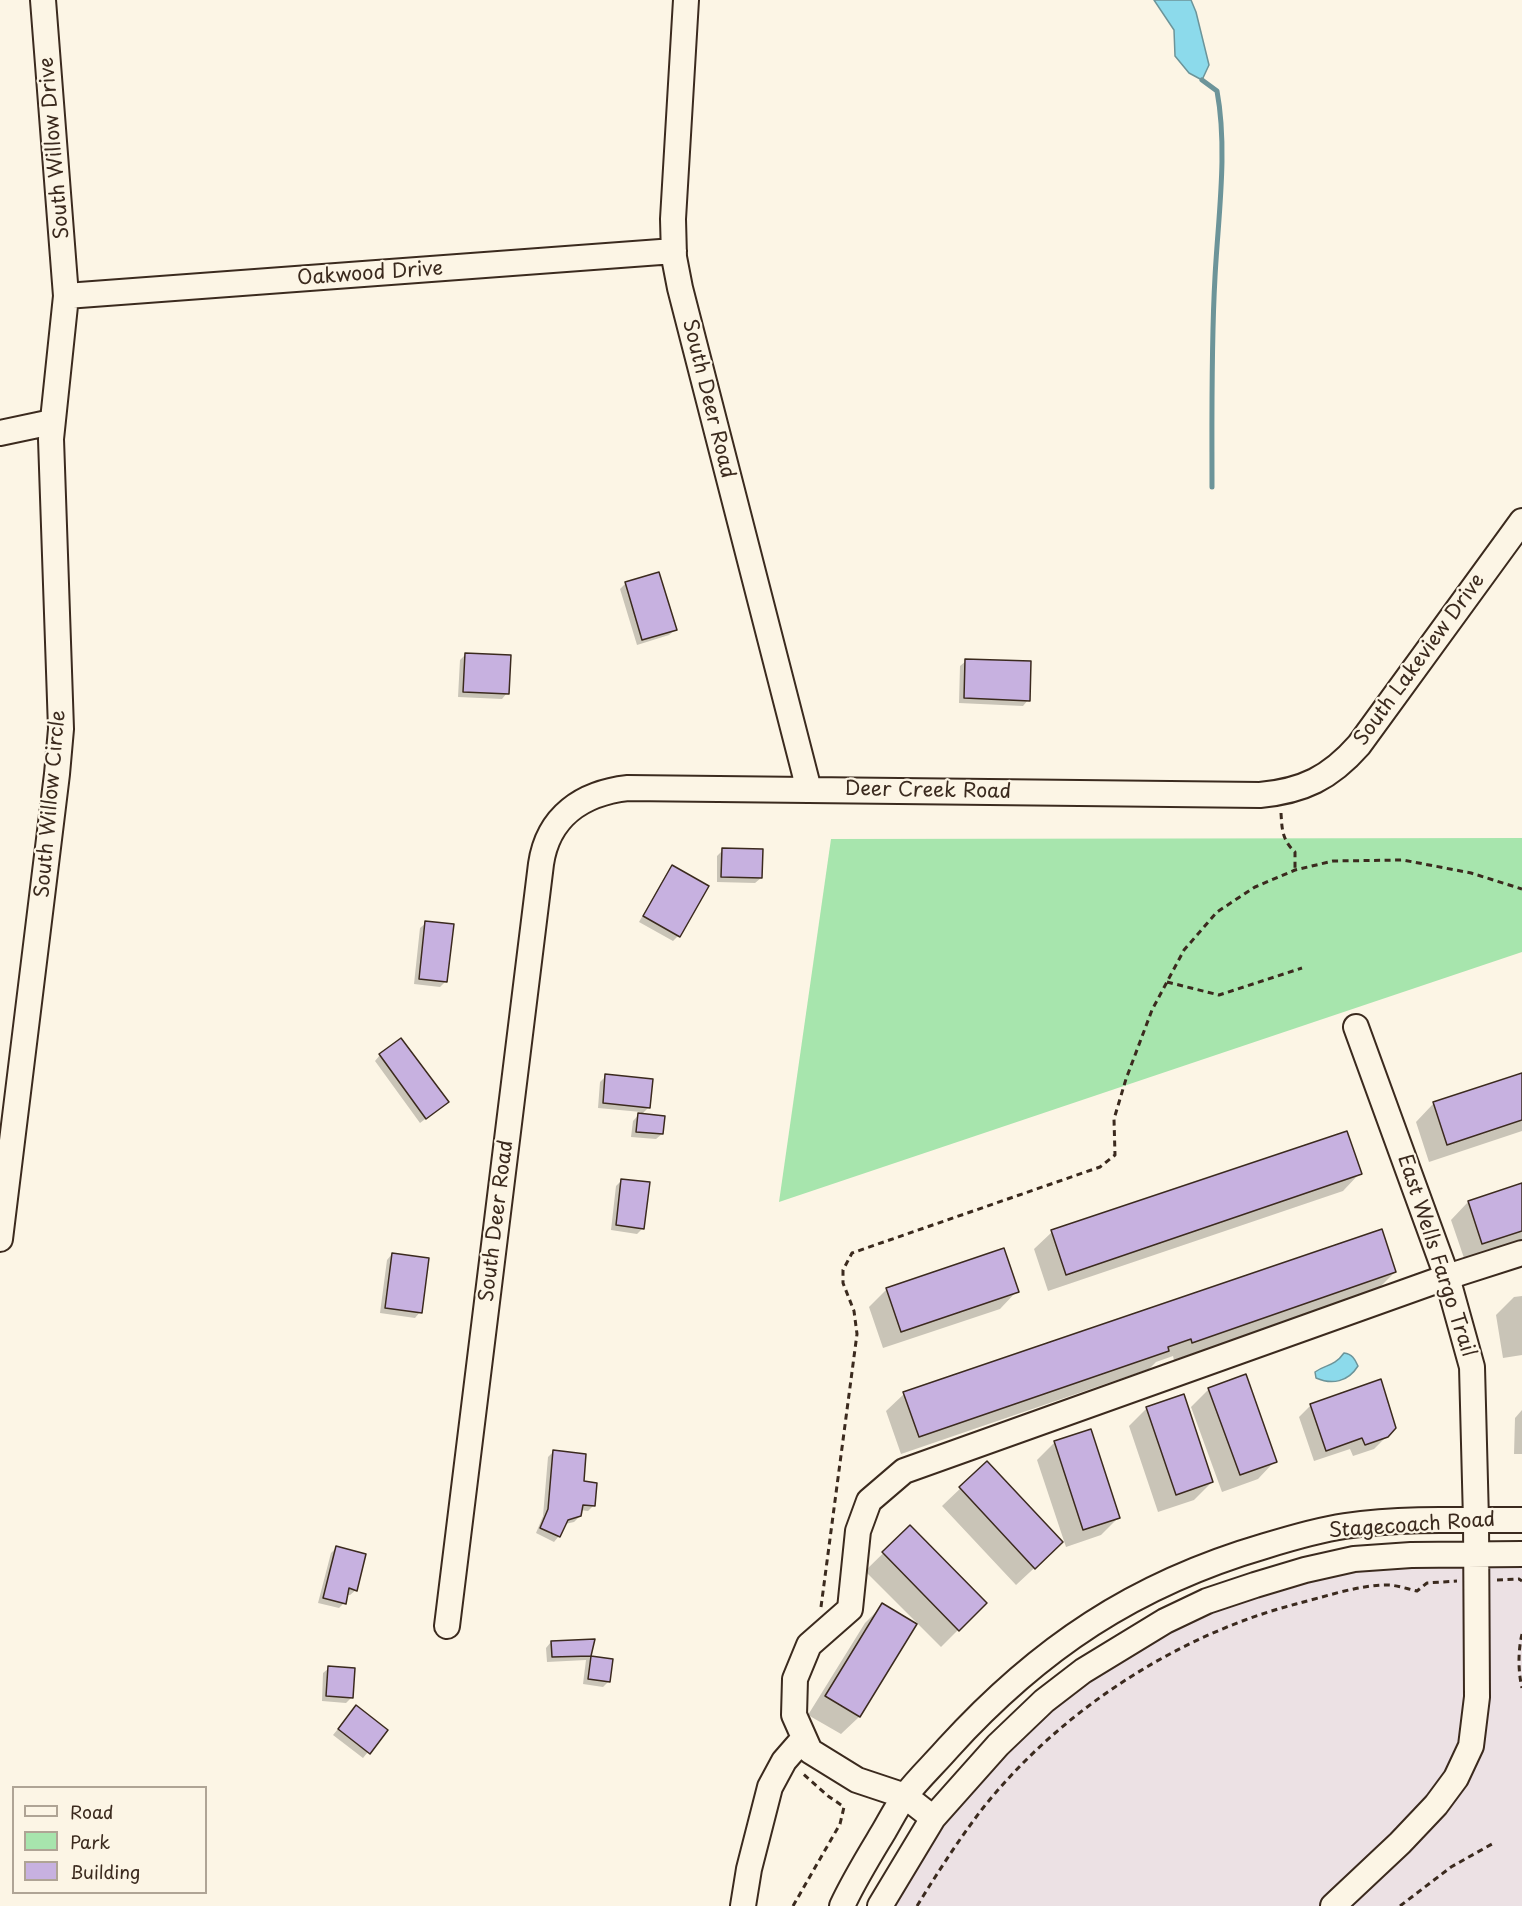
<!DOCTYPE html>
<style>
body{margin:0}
#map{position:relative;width:1522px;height:1906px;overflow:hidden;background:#fcf5e5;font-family:"Playpen Sans",sans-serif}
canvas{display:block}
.legend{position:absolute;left:12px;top:1786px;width:195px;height:108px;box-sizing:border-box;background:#fcf5e5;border:2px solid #afa495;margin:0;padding:8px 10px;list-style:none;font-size:18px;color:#3b2a1e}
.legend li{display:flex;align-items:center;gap:12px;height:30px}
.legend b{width:30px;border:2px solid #afa495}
</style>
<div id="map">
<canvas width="1522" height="1906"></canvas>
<ul class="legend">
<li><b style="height:8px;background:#fcf5e5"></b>Road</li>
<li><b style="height:16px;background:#a7e5ad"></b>Park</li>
<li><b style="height:16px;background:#c7b1e0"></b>Building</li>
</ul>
</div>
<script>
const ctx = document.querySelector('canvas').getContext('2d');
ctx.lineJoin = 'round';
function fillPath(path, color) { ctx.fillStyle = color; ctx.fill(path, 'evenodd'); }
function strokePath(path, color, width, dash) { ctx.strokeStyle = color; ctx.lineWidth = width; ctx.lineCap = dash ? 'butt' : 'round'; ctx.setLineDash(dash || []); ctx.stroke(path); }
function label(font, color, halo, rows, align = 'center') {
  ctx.font = font + ' "Playpen Sans",sans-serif'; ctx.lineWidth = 4.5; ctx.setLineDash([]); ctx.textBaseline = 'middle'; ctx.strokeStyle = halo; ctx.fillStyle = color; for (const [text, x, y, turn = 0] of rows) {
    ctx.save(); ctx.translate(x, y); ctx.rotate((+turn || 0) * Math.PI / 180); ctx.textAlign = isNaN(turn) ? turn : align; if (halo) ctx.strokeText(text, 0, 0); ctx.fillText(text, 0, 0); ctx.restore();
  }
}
fillPath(new Path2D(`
 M1522 1554V1906H880L933 1818 1119 1648 1305 1570Z`), '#ece1e4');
fillPath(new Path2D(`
 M1522 838V952L779 1202 831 839Z`), '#a7e5ad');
const water = new Path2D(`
 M1154 0H1191L1196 12 1209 65 1202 80 1189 73 1175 56 1174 30Z
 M1344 1353C1352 1354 1355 1359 1358 1366 1348 1382 1332 1385 1316 1378L1315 1372C1326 1364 1334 1367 1344 1353Z`);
fillPath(water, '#8cdaeb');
strokePath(water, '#6c9499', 1.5);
fillPath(new Path2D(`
 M625 584 675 630 669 635 637 645 620 589Z
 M465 655 507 693 502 699 458 697 460 660Z
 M966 661 1028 700 1023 706 959 703 960 666Z
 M723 850 761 878 755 883 717 882V856Z
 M672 867 678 936 673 941 639 922 667 873Z
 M426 923 446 981 440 987 414 984 420 928Z
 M380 1055 441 1107 420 1123 375 1061Z
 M1522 1075V1131L1429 1162 1416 1122 1433 1104Z
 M606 1076 649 1107 641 1115 662 1134 656 1139 631 1137 633 1121 641 1112 598 1108 600 1082Z
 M1360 1173 1343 1191 1048 1291 1034 1249 1052 1232Z
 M622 1180 643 1228 637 1234 611 1230 616 1186Z
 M1522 1184V1241L1465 1261 1451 1220 1468 1202Z
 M392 1254 420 1312 415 1318 380 1313 387 1260Z
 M1395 1272 1377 1290 1174 1360 1173 1356 1156 1362 1149 1369 901 1454 886 1411 904 1394Z
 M887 1289 1017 1291 1000 1309 883 1348 869 1307Z
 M1522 1296V1355L1503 1358 1496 1315 1514 1297Z
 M1209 1389 1275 1461 1258 1479 1222 1492 1191 1407Z
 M1311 1405 1387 1436 1374 1449 1353 1456 1350 1449 1314 1461 1299 1417Z
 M1147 1408 1212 1482 1194 1500 1158 1512 1129 1426Z
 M1522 1410V1454H1514L1515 1418Z
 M1055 1442 1119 1517 1101 1535 1066 1547 1037 1460Z
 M553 1452 582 1483 593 1506 588 1511 580 1510V1516L574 1522 565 1524 559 1536 554 1542 536 1533 543 1516 548 1457Z
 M987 1463 1044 1559 1016 1585 942 1506Z
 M910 1527 985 1603 941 1647 865 1571Z
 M336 1548 356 1590 350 1595H346L344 1603 339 1608 318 1603 331 1553Z
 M883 1605 915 1625 859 1717 841 1734 808 1715 865 1623Z
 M593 1640 589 1657 612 1660 609 1681 603 1687 583 1684 586 1660 547 1662 546 1648 551 1642Z
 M329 1668 352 1697 346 1703 322 1701 323 1673Z
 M351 1713 386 1730 363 1758 333 1735Z`), '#0003');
strokePath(new Path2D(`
 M1202 80 1217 91C1228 150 1218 218 1215 277 1211 347 1212 417 1212 487`), '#6c9499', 5);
const building = new Path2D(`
 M659 572 677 630 642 640 625 582Z
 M465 653 511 655 509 694 463 692Z
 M965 659 1031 661 1030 701 964 698Z
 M722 848 763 849 762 878 721 877Z
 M672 865 709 886 680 937 643 916Z
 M425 921 454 924 447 982 419 979Z
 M401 1038 449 1102 426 1119 379 1054Z
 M1522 1073V1120L1447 1145 1433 1102Z
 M605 1074 653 1079 650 1108 603 1103Z
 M638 1113 665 1116 663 1134 636 1132Z
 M1347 1131 1362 1174 1066 1275 1051 1230Z
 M621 1179 650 1182 644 1229 616 1225Z
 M1522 1183V1231L1482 1244 1468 1201Z
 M1382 1229 1396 1272 1192 1343 1191 1339 1168 1347 1169 1351 919 1437 903 1392Z
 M1004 1248 1019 1292 901 1332 886 1288Z
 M392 1253 429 1258 422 1313 385 1308Z
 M1246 1374 1277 1462 1240 1475 1208 1388Z
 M1381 1379 1396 1428 1388 1437 1365 1445 1362 1438 1326 1451 1310 1404Z
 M1184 1394 1213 1482 1176 1495 1146 1407Z
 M1091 1429 1120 1518 1083 1530 1054 1441Z
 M553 1450 586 1454 584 1481 597 1483 595 1506 583 1505 581 1516 568 1520 560 1537 540 1528 548 1509Z
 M987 1461 1063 1542 1035 1569 959 1487Z
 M910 1525 987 1603 959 1631 882 1552Z
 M336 1546 366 1554 357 1591 349 1588 346 1604 323 1598Z
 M882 1603 917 1624 860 1717 825 1696Z
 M595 1639 591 1656 552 1657 551 1641Z
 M591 1656 613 1659 610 1682 588 1679Z
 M328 1666 355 1668 353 1698 326 1696Z
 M356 1705 388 1730 370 1754 338 1729Z`);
fillPath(building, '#c7b1e0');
strokePath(building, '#3b2a1e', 1.5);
const minor = new Path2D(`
 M686 0 673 219 674 257 680 288 809 790
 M66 296 674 251
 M0 433 52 422
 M0 1239 57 774 61 729 51 439 66 296 43 0
 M447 1626 541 864C548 816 583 793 628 788L1260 795C1303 791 1330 778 1359 745L1522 521
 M933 1818 905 1796 857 1780 810 1751 794 1715 795 1679 809 1645 850 1609 858 1531 869 1501 904 1471 1447 1277 1522 1253
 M743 1906 749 1869 770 1787 784 1761 804 1738
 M842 1906C854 1880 869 1856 884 1831 891 1819 897 1807 905 1796 918 1779 934 1764 948 1748 1039 1648 1135 1584 1265 1546 1291 1538 1318 1530 1345 1526 1403 1518 1464 1520 1522 1520
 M880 1906 933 1818 998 1745 1044 1701 1083 1671 1165 1621 1207 1601 1255 1585 1305 1570 1354 1559 1411 1555 1522 1554
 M1333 1906 1400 1843 1436 1805 1456 1778 1471 1746 1477 1697 1476 1520 1472 1367 1447 1277 1356 1027`);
strokePath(minor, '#3b2a1e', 28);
strokePath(new Path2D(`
 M1281 813C1282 829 1282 840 1295 852V870
 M1167 982 1219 995 1302 968
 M1497 1580 1519 1579 1522 1581
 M821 1607 857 1334 854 1311 843 1283V1270L852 1253 1100 1167 1115 1155 1114 1119 1126 1079 1152 1010 1184 950 1217 912 1255 887 1295 870 1333 861 1403 860 1471 873 1522 889
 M1522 1634C1518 1651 1518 1671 1522 1688
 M793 1906 840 1824 844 1807 828 1796 802 1773
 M917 1906C938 1872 959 1839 983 1808 1060 1711 1177 1635 1296 1604 1324 1597 1361 1584 1390 1585 1399 1586 1408 1589 1417 1591L1427 1583 1457 1581
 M1400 1906 1451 1867 1492 1844`), '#3b2a1e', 3, [6, 4.5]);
strokePath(minor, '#fcf5e5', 24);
label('20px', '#3b2a1e', '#fcf5e5', [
 ["South Willow Drive",55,148,-95],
 ["Oakwood Drive",370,274,-4],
 ["South Deer Road",708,399,76],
 ["South Lakeview Drive",1420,660,-54],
 ["Deer Creek Road",928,791,1],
 ["South Willow Circle",51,804,-85],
 ["South Deer Road",497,1221,-83],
 ["East Wells Fargo Trail",1436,1256,72],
 ["Stagecoach Road",1412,1526,-4]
]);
</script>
